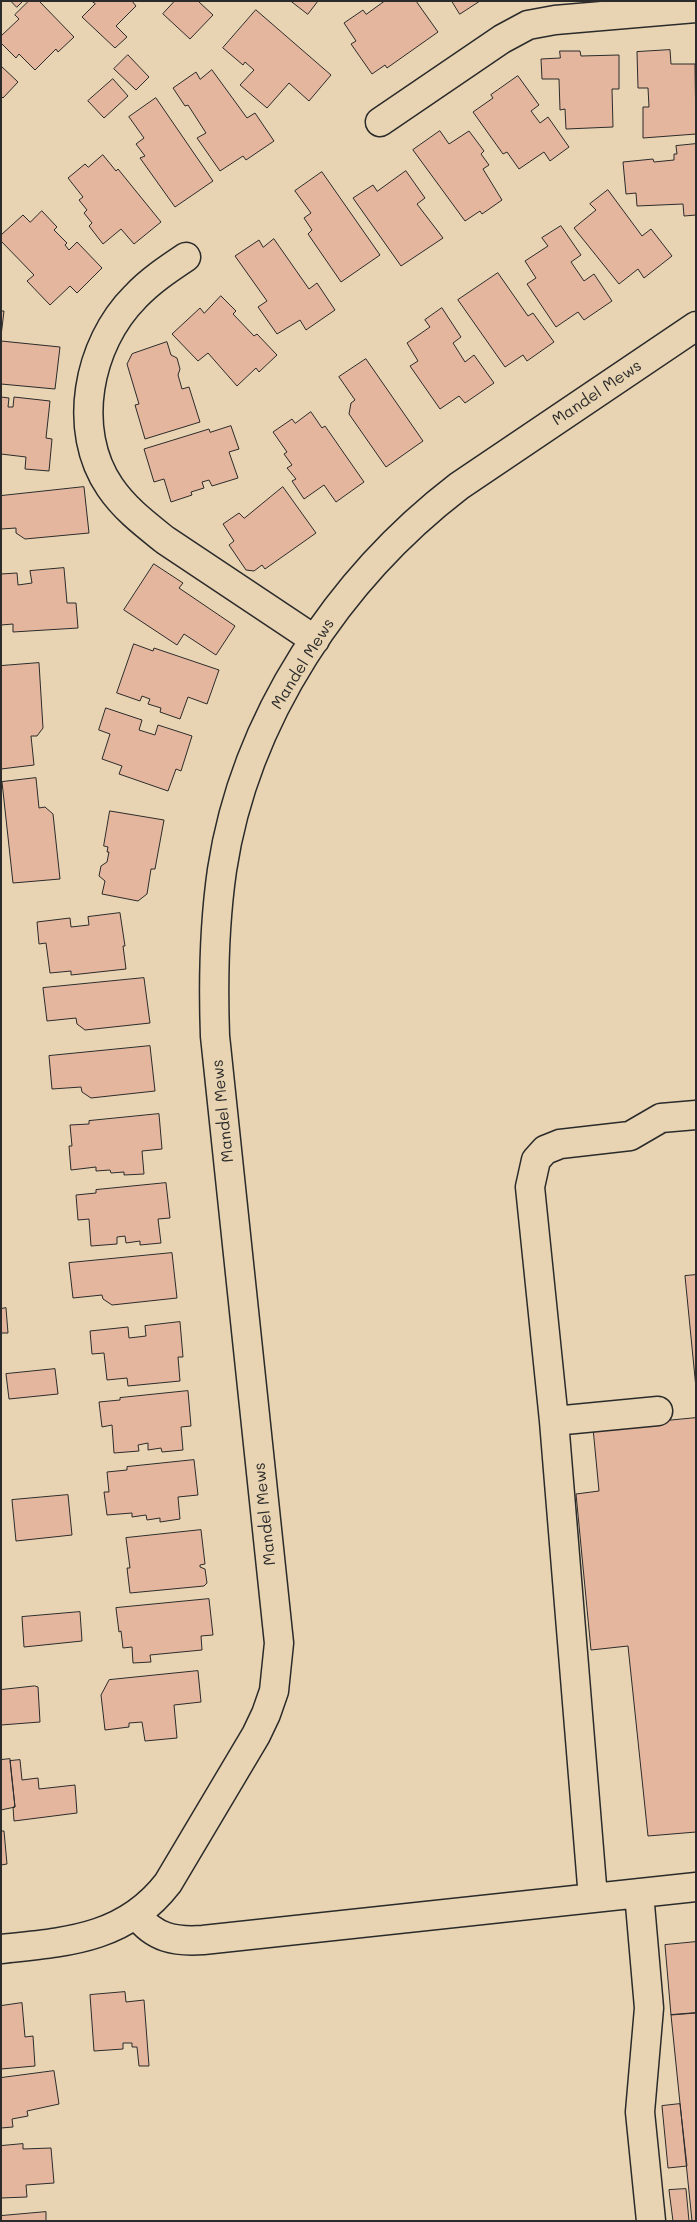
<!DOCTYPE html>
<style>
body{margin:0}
#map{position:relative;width:697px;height:2222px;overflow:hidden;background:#e8d4b2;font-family:Mali,sans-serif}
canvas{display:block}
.frame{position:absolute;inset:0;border:2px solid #2b2b2b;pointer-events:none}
</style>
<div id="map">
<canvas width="697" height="2222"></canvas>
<div class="frame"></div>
</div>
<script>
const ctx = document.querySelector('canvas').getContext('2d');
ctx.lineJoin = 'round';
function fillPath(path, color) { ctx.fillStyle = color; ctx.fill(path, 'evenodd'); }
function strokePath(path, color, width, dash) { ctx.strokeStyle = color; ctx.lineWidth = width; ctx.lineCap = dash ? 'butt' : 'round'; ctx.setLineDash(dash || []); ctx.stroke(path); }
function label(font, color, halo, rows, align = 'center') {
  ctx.font = font + ' Mali,sans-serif'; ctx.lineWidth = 4; ctx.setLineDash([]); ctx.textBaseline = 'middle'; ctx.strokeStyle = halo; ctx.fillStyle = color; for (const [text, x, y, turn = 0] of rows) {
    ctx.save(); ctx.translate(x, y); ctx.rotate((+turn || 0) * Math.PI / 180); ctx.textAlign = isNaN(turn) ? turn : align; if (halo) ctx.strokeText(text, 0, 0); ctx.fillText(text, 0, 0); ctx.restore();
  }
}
const building = new Path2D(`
 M11 1H23L17 7Z
 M29 1H39L74 37 58 52 56 49 35 70 19 54 16 58 1 43V36L19 19 15 15Z
 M92 1H132L136 6 116 26 127 37 115 48 82 17 95 4Z
 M175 1H198L213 15 190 39 163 14Z
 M291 1H318L308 14Z
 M385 1H416L438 32 387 68 385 65 372 74 351 44 356 41 344 23 363 10 366 14Z
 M452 1H480L460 14Z
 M256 10 331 75 309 101 289 83 267 108 240 85 254 70 245 62 243 65 223 48Z
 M670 50 671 64H695L696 134 643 138V107H649L648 88H638L637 52Z
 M560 51H580L581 56 619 55V89H612L613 127 566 129 565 109 560 110 559 79H542L541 59 560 58Z
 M128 55 149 77 136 90 114 69Z
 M1 66 18 82 3 98 1 96Z
 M212 70 247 118 255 113 274 141 246 160 243 156 220 171 197 138 206 133 188 105 185 106 173 88 196 72 200 79Z
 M518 76 539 105 531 111 540 123 548 117 569 147 550 161 544 152 519 169 507 152 503 154 473 112 493 98 491 95Z
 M113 79 128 96 104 118 88 101Z
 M156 98 213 181 175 207 140 158 145 156 136 144 144 138 129 117Z
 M440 131 449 144 469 131 484 151 481 154 489 165 483 169 502 200 482 214 480 211 465 221 413 150Z
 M696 144V215L684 216 683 204 637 206 636 193 626 194 623 162 653 159 654 162 674 160V154H677L676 146Z
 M103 155 116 171 118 169 161 222 134 244 121 229 103 244 89 226 92 223 84 213 87 210 79 200 83 197 68 178 85 164 88 167Z
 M406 171 425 198 417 204 443 238 401 266 353 198 373 185 377 191Z
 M322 172 380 255 341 282 308 234 312 230 304 218 311 213 295 191Z
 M608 190 642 236 651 229 672 256 644 278 638 269 619 284 574 228 596 210 590 204Z
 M42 211 57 227 54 230 67 243 65 245 69 250 77 242 102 268 77 293 70 286 50 305 27 281 34 275 1 241V235L23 215 30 222Z
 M561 226 581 255 571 262 584 281 594 274 612 301 584 320 578 312 556 327 527 284 536 278 525 261 548 246 542 238Z
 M274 239 309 289 317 283 335 310 306 330 300 320 277 334 258 307 267 301 235 256 259 240 263 247Z
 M498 273 528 316 533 313 554 342 527 361 523 355 505 367 458 300Z
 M221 296 236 311 233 314 254 336 257 334 277 355 259 372 256 368 237 386 208 353 198 361 172 334 200 308 204 313Z
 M442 308 461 337 453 343 465 362 474 355 494 383 465 403 459 396 440 409 410 366 418 361 407 343 430 327 425 320Z
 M1 311H4L1 336Z
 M1 341 60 347 55 389 1 384Z
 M167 342 171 355 177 358 180 369 178 375 182 389 189 387 200 422 145 439 135 405 139 404 127 364 132 354Z
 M366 359 423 441 386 467 349 414 351 403 355 400 339 377Z
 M1 397 9 398 8 407H13L14 397 50 401 46 438 52 439 49 471 25 469 26 457 1 454Z
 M311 412 322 428 325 426 364 482 336 502 324 485 304 499 292 481 296 479 287 468 292 465 284 454 287 452 273 432 292 419 295 423Z
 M231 426 239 449 229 452 238 478 212 486 209 480 202 482 204 488 191 492 192 495 171 502 164 479 154 482 144 449 209 429 210 432Z
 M84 487 89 533 25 539 16 533V528L1 529V496Z
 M283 487 316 533 265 569 262 565 254 571 246 570 229 545 234 541 223 524 239 513 244 518Z
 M154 564 183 583 179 588 235 626 216 655 184 634 177 645 124 610Z
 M64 568 67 603H76L78 628 13 632V624L1 625V574L17 573 18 585 32 583 30 571Z
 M134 644 153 651 154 648 219 670 207 704 188 697 180 719 160 712 161 708 148 704 150 699 142 696 140 701 117 693Z
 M39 663 43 728 37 736H31L34 765 1 769V666Z
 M106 708 142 720 139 730 155 735 158 725 192 736 181 771 176 769 168 791 119 774 122 766 102 759 110 734 99 730Z
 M36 778 39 808 45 807 53 814 60 879 13 883 2 782Z
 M110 811 164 820 155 869H151L147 894 138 901 102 894 105 881 99 876 101 866 107 862 109 852H107L108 847 104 846Z
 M120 913 125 946H123L126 969 71 975V971L50 973 46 943 39 944 37 922 70 918 71 927 89 925 88 917Z
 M144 978 150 1023 85 1030 77 1024 76 1018 47 1021 43 988Z
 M150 1046 155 1091 91 1098 82 1092 81 1087 52 1089 49 1056Z
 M159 1114 162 1149 142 1151 144 1174 124 1175V1172L111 1173 110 1170 96 1171V1167L71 1170 69 1146H72L70 1125 89 1124V1121Z
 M166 1183 170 1218 158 1219 161 1243 140 1245V1241L126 1243 125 1236 117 1237V1244L91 1246 89 1219 78 1220 76 1195 96 1193V1190Z
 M172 1253 177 1298 112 1305 103 1299 102 1295 73 1298 69 1263Z
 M696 1275V1388L685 1276Z
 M6 1308 8 1333H1V1309Z
 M180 1322 183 1357H178L180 1381 128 1386 127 1378 107 1380 104 1353 92 1354 90 1331 128 1327 129 1338 146 1336 145 1326Z
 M55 1369 58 1394 9 1399 6 1374Z
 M188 1391 191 1426 181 1427 183 1450 162 1452 161 1448 148 1450V1443L138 1445 139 1451 114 1453 112 1425 102 1427 99 1402 120 1400V1398Z
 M696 1418V1832L648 1836 628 1646 591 1650 576 1494 599 1491 593 1428Z
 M194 1460 198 1495 178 1497 180 1519 160 1522V1518L147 1520 146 1515 132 1517V1513L107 1515 104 1492H109L107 1472 127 1470V1467Z
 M68 1495 72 1535 16 1541 12 1500Z
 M201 1530 205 1564 200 1565V1567L205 1569 207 1583 204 1586 130 1593 127 1568H130L126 1538Z
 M209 1599 213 1635 201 1636 202 1650 150 1655 151 1662 133 1663 132 1647 123 1648 121 1631 119 1632 116 1608Z
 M80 1612 82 1641 24 1647 22 1617Z
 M198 1671 201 1702 174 1705 177 1738 145 1741 142 1722 129 1723V1727L105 1730 101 1695 109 1680Z
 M35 1686 38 1687 40 1722 1 1725V1690Z
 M10 1759 15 1807 1 1810V1760Z
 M20 1760 22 1780 38 1778 39 1789 75 1785 77 1813 14 1821 13 1807H15L10 1761Z
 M1 1831H4L7 1864 1 1865Z
 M696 1942V2013L671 2015 665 1945Z
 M125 1992 126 2002 144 2000 149 2066H139L137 2047H132V2043H123V2049L94 2051 90 1995Z
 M22 2003 25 2037 33 2036 35 2066 1 2069V2006Z
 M696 2013V2221H692L671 2015Z
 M54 2071 59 2104 27 2111 28 2116 12 2119 13 2127 1 2128V2078Z
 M680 2104 687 2166 668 2168 662 2106Z
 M23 2144V2149L51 2148 54 2183 26 2185 27 2197 1 2198V2146Z
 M686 2189 689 2221H673L669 2190Z
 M46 2212V2221H1V2216Z`);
fillPath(building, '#e4b69d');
strokePath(building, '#2b2b2b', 1);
const minor = new Path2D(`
 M380 122 502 39 528 25 555 20 696 8
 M186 257C168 269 150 281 135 297 88 344 71 430 110 487 125 509 145 524 165 540L315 640
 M554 1421 530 1187 536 1160 545 1150 560 1144 630 1136 661 1118 696 1115
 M639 1893 649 2008 640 2112 651 2221
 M593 1898 554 1421 658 1411
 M137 1915C154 1938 175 1942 203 1940L696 1887
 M1 1949C67 1942 125 1939 168 1883L256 1735 266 1714 274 1691 279 1643 215 1036C213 980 214 926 222 870 245 718 339 578 459 486L696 326`);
strokePath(minor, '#2b2b2b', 31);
strokePath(minor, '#e8d4b2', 28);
label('16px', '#2b2b2b', '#e8d4b2', [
 ["Mandel Mews",597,393,-34],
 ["Mandel Mews",303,664,-58],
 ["Mandel Mews",223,1111,-96],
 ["Mandel Mews",265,1514,-96]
]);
</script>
